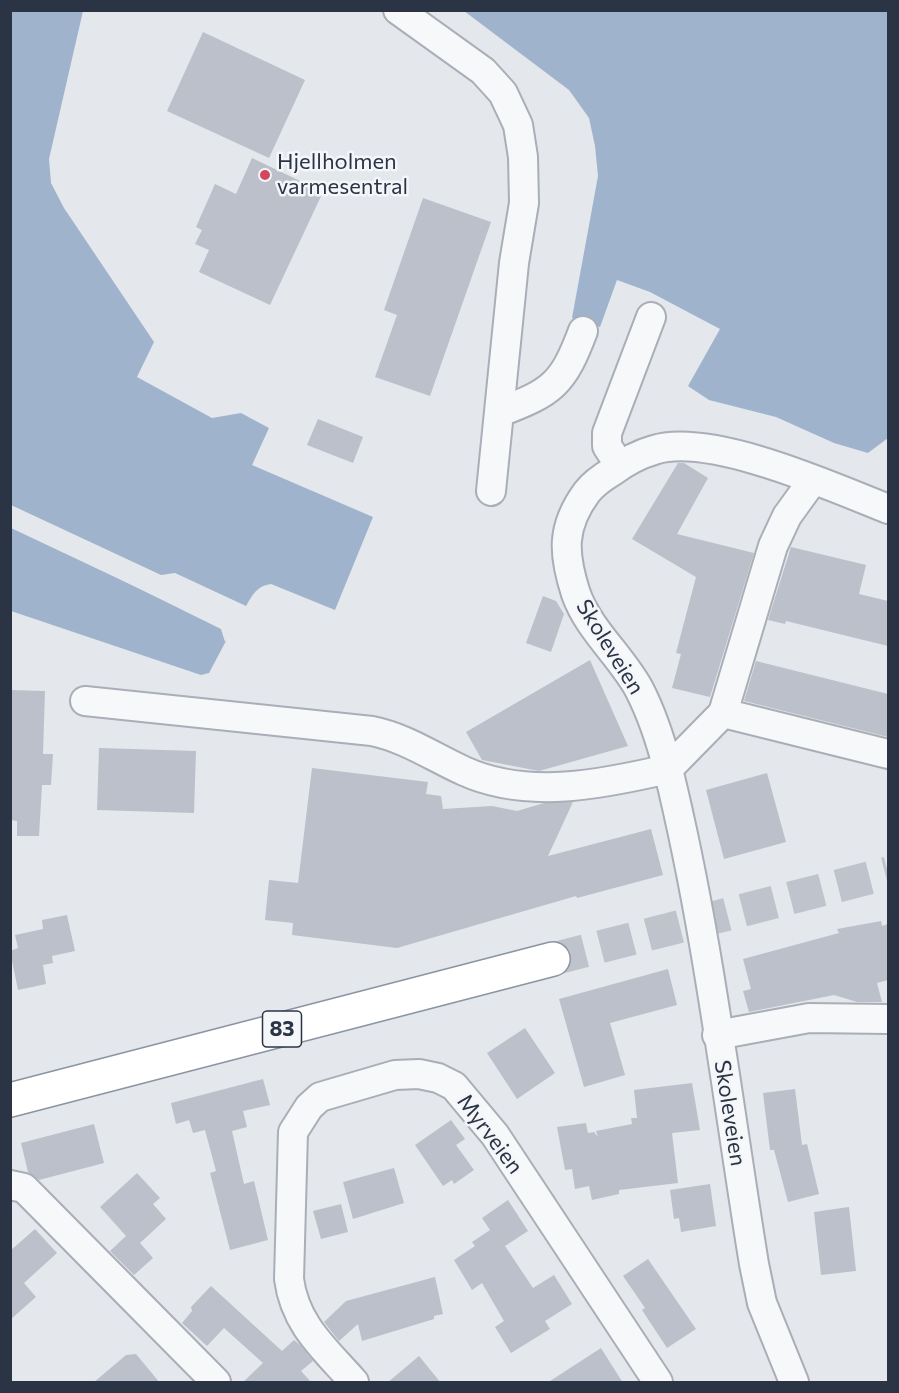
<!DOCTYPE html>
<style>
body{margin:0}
#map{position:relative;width:899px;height:1393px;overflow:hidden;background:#e4e7ec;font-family:Commissioner,sans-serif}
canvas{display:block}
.frame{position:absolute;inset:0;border:12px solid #2b3445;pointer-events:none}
</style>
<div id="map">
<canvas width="899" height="1393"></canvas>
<div class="frame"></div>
</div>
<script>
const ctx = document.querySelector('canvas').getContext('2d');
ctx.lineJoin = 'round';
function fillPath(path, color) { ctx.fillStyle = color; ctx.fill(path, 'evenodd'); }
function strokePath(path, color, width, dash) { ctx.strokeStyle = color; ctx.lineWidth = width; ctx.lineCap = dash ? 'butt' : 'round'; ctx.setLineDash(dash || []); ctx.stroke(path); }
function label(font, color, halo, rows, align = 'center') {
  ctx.font = font + ' Commissioner,sans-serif'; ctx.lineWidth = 5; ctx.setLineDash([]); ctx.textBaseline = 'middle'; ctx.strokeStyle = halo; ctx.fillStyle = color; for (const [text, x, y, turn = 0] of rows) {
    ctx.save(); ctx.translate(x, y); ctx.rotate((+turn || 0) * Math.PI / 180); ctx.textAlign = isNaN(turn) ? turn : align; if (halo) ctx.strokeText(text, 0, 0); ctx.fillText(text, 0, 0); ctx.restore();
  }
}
fillPath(new Path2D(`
 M11 11H83L49 159 51 183 64 208 154 342 137 377 212 418 241 413 269 428 252 465 373 517 335 610 271 584C257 586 253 594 246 606L175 573 161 575 11 505Z
 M464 11H888V438L868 453 834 443 776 417 709 400 688 386 720 329 650 292 617 280 600 327 572 318 598 176 595 146 589 118 569 90Z
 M11 528 223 628 226 641 209 673 201 675 11 611Z`), '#9fb4cc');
fillPath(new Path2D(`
 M11 506 160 575 169 577 160 578 10 509Z
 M10 525 224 625 228 637 225 642 221 629Z`), '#e4e7ec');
fillPath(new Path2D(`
 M203 32 305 80 269 158 167 111Z
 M252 158 323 192 270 305 199 272 209 250 195 244 202 230 196 227 215 184 236 194Z
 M423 198 491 222 430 396 375 377 397 315 384 310Z
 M318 419 363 437 353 463 307 445Z
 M678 463H684L708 478 677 534 754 553 710 697 672 688 681 654 676 653 696 577 632 539Z
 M791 547 866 565 859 594 888 601V646L786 621 785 624 768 620Z
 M543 596 556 601 564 614 551 652 526 643Z
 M590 660 628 746 539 771 482 760 466 732Z
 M756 661 888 694V737L744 701Z
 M10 690 45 691 43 754H53L51 785H42L39 836H17V821L10 820Z
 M99 748 196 751 194 813 97 810Z
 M312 768 428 782 426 794 441 796 443 809 492 806 517 811 544 803 573 802 548 856 651 829 663 875 577 898 576 896 397 948 292 935 293 923 265 920 269 880 298 883Z
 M767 773 786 842 724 859 706 790Z
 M67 915 75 951 52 956 53 963 43 965 46 984 18 990 10 951 18 948 15 935 43 929 42 920Z
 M881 921 882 926 888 924V980L877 983 882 1002H857L834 995 749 1012 743 991 751 989 743 959 839 933 837 929Z
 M668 969 677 1005 610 1023 625 1075 584 1087 559 999Z
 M525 1028 555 1073 517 1099 487 1053Z
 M263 1079 270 1105 243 1111 247 1127 232 1131 244 1184 254 1181 268 1240 230 1250 210 1173 216 1171 205 1130 193 1133 189 1120 176 1124 171 1103Z
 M692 1083 700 1130 672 1133 678 1183 619 1190V1194L592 1200 589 1186 575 1189 572 1169 565 1170 557 1127 586 1123 588 1133 594 1132 598 1137 596 1131 632 1124 631 1118H637L634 1090Z
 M795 1089 802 1145 807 1144 819 1194 788 1202 774 1150H770L763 1093Z
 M451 1120 465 1139 456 1145 474 1170 454 1184 452 1180 443 1186 415 1145Z
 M94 1124 104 1163 39 1180 28 1172 21 1143Z
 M394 1168 404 1203 353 1219 343 1182Z
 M137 1173 160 1198 153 1204 166 1219 140 1243 153 1258 134 1275 110 1251 126 1236 100 1207Z
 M710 1184 716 1226 681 1232 679 1218 674 1219 670 1190Z
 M508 1200 528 1231 505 1246 533 1288 554 1275 572 1304 545 1321 550 1329 511 1353 495 1327 504 1321 482 1283 472 1290 454 1260 475 1246 472 1242 490 1230 482 1218Z
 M341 1204 348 1232 321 1239 313 1211Z
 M849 1207 856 1271 821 1275 814 1212Z
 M35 1229 57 1253 24 1283 36 1297 10 1320V1251Z
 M648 1259 696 1329 667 1348 642 1310 645 1308 623 1276Z
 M435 1277 443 1314 434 1316V1319L362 1341 358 1324 339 1341 324 1322 346 1301Z
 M211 1286 282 1351 294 1340 300 1345 313 1361 301 1371 312 1383H242L263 1363 224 1328 207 1346 182 1323 192 1311 191 1307Z
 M601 1348 623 1383H547Z
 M136 1354 160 1383H93L126 1355Z
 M419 1356 441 1383H387Z`), '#bbc0ca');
strokePath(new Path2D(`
 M553 959 888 873`), '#bfc3cb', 33, [33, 16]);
const minor = new Path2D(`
 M398 10 483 71 503 93 518 125 523 157 524 203 514 263 491 491
 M500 412C553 392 563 384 583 331
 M620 466 607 446V433L651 317
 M85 701 372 731C406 738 433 757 464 771 528 800 603 784 668 769
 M723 713 888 754
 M668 769 723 713 773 546 787 516 813 480
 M717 1035 809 1018 888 1019
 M10 1185 24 1188 216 1382
 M354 1382C325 1349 295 1325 289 1279L293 1132 309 1107 320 1097 395 1075 419 1074 438 1078 454 1086 495 1135 658 1382
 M794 1382 762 1303 754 1264C727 1099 708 931 668 769 661 742 652 714 639 689 621 656 589 630 576 594 563 554 561 527 587 492 594 483 603 477 613 471 625 462 640 454 654 450 710 432 833 487 888 509`);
const highway = new Path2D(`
 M10 1100 553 959`);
strokePath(minor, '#a9aeb7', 32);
strokePath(highway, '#8b94a3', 36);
strokePath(minor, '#f7f8fa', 28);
strokePath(highway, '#fff', 33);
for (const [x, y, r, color] of [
 [265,175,6,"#d1495b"]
]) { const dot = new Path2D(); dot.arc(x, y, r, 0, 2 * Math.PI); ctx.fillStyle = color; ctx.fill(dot); strokePath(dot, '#f4f6f9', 2); }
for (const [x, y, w] of [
 [282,1029,39]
]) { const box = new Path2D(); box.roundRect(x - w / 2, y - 18, w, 36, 4.5); ctx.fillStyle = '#f4f6f9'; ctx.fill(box); strokePath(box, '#2b3445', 1.5); }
label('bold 21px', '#2b3445', null, [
 ["83",282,1029]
]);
label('22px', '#2b3445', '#f4f6f9', [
 ["Hjellholmen",277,162],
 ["varmesentral",277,187]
], 'left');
label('22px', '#2b3445', '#f4f6f9', [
 ["Skoleveien",610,647,58],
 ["Skoleveien",730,1113,81],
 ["Myrveien",490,1134,53]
]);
</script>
